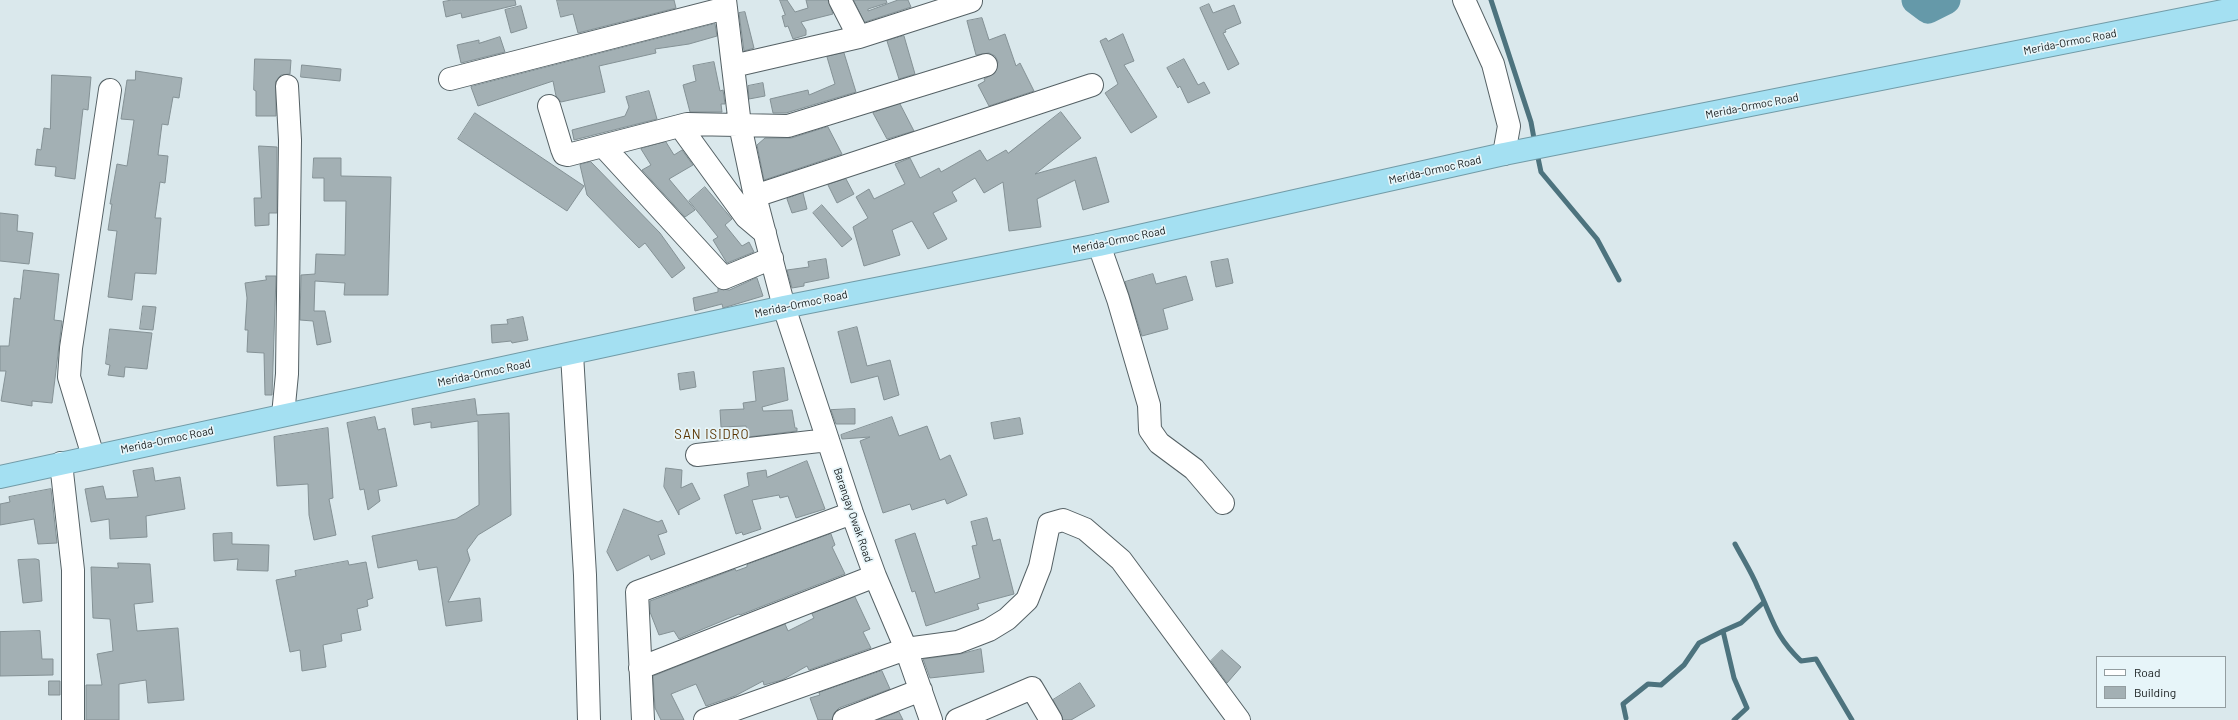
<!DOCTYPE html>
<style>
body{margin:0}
#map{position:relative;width:2238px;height:720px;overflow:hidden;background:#dae8ec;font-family:Barlow,sans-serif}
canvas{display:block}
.legend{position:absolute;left:2096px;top:656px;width:130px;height:52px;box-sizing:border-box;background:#e7f5f9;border:1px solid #939da0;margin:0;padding:5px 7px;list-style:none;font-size:12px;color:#151a1b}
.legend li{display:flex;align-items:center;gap:8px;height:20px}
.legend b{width:20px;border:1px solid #939da0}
</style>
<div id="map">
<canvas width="2238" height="720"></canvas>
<ul class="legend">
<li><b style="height:5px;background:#fff"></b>Road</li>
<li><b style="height:11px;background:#a3b0b4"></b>Building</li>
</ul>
</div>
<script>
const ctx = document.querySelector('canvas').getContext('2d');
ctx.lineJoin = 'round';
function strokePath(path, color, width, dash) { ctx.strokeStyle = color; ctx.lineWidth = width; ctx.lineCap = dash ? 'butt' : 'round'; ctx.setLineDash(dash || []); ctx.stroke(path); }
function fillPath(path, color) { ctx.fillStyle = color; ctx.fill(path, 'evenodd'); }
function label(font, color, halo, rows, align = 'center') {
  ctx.font = font + ' Barlow,sans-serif'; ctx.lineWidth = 3.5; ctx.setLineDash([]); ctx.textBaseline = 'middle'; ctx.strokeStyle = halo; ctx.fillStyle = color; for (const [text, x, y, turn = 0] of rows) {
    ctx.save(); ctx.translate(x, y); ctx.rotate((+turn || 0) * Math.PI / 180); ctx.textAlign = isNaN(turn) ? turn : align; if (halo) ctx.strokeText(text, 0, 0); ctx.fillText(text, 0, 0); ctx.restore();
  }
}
strokePath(new Path2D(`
 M1491 0 1531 122 1535 144
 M1537 153 1541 172 1597 239 1619 280
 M1735 544C1743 559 1752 573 1758 588 1773 619 1774 635 1801 661L1816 659 1852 720
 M1626 718 1623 704 1648 684 1661 685 1684 665 1699 643 1723 631
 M1734 720 1747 708 1734 678 1723 631 1741 623 1764 602`), '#4d737e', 5);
strokePath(new Path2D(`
 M1916 0 1928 9 1946 0`), '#6599a9', 29);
const building = new Path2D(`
 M452 0H515L516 5 462 18 461 13 446 17 443 2Z
 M557 0H674L676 8 578 33 573 14 561 17Z
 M780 0H787L795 12 808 8 806 0H828L833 14 801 22 806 30V35L793 39 788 26 785 27 782 16 785 15Z
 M854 0H886L887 3 868 9V11L898 0H908L911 7 865 22Z
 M1209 4 1213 13 1234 5 1241 23 1225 30 1226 32 1223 33 1239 64 1228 70 1200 8Z
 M521 6 527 28 511 33 505 10Z
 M745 12 754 48 744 51 739 13Z
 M982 18 989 40 1005 34 1016 66 1020 63 1034 91 989 106 978 85 985 81 984 79 995 73 998 62 995 56 989 53 976 55 967 21Z
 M715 24 717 36 689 44 655 49 656 53 599 66 605 92 561 102 556 96 553 81 478 106 471 87Z
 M1123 34 1134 61 1124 65 1157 117 1131 133 1105 93 1118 84 1100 41 1106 38 1108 41Z
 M904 36 915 74 899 79 887 41Z
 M500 37 505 52 461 63 457 45 479 40V43Z
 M844 53 856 92 786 113H773L770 99 808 90 809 95 835 84 827 57Z
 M255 59 291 60 290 74 281 75 276 81V116H256V91L254 90Z
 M1184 59 1198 85 1204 82 1210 93 1188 103 1180 86 1178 88 1167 68Z
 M714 62 720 91 723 90 725 104H721L722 112H690L683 85 696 81 693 66Z
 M302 65 341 69 340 81 301 77Z
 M136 71 182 78 179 98 173 97 168 125 162 124 158 155 168 156 165 183 160 182 155 218H161L156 274 135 273 132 300 108 297 117 231 108 230 112 204H110L117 164 127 166 134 120 121 119 127 80H135Z
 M52 75 91 77 88 110 83 109 75 179 55 176 56 167 35 165 37 149 41 150 44 128 50 129Z
 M763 83 765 96 749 99 748 86Z
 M649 91 657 119 574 140 572 130 625 116 629 107 626 97Z
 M900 104 914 131 887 139 873 113Z
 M1061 112 1081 138 1035 174 1096 157 1109 202 1083 210 1075 180 1037 199 1041 227 1009 231 1003 182 984 193 975 178 952 192 957 201 933 213 947 239 928 249 912 221 892 230 900 255 864 266 853 227 868 218 856 197 869 189 874 199 905 184 895 164 910 158 920 178 939 168 941 172 980 150 987 161 1006 150 1008 153Z
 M475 113 584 186 567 211 458 139Z
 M828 127 842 154 764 180 757 145 765 138H791Z
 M666 142 674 155 682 150 693 165 669 179 695 210 685 217 642 170 651 165 641 149Z
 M259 146 277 147V213H269V225L255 226 254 198H261Z
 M314 158H341V176L391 177 388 295H344L345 283 315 281 314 311H325L331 342 317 345 313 321 300 320 301 275 315 274 316 254 345 255 346 201H324V178H313Z
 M591 162 660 233 685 268 672 278 645 243 639 248 587 195 580 165Z
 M846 179 854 194 837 203 828 185Z
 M705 187 732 219 725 225 742 246 749 242 754 252 727 263 713 240 718 237 689 201Z
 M803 193 807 209 792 213 787 199Z
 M822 205 852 239 842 247 813 213Z
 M0 213 18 215 17 231 33 233 29 264 0 261Z
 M826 259 829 278 804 283V286L792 288 787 270 809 267 808 262Z
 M1228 259 1233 283 1216 287 1211 262Z
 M24 270 59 274 54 320 62 321 52 403 32 401V406L1 401 6 371H0V346H9L14 298 20 299Z
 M1153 274 1156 284 1186 276 1193 300 1163 309 1168 329 1142 336 1125 282Z
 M266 276H276L272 395H265L264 353 247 352 248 330H245L247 298 245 283 266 280Z
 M757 278 763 296 723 308 722 304 695 311 693 298 718 292V288L729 290Z
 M143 306 156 307 153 330 140 329Z
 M523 317 528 340 512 343 511 341 492 343 491 325 508 324 507 320Z
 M857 327 867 366 890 360 899 395 884 400 878 376 851 383 838 332Z
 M110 329 152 333 147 369 125 367 124 377 108 375 110 365 106 364Z
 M784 368 788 400 762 407 763 411 792 410 795 428H797V431L748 437 746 426 721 427 720 410 744 409 743 403 756 401 753 372Z
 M694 372 696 387 680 390 678 374Z
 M475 399 477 415 509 413 511 515 478 535 467 550 470 560 448 602 480 598 482 621 446 626 437 567 419 570 417 560 378 568 372 536 456 519 479 505 478 421 431 428V422L414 425 412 409Z
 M855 409V424H836L831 410Z
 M375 417 378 430 385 428 397 486 378 490 380 501 368 510 364 489 360 490 347 423Z
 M892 417 899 436 927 426 940 460 950 455 967 495 947 504 945 499 912 510 910 504 883 513 860 441 870 437 842 439 841 435Z
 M1020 418 1023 434 994 439 991 423Z
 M328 428 333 498 329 499 336 535 314 540 309 515 308 484 277 486 274 437Z
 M807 461 825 509 796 518 788 496 780 498 779 495 752 500 761 529 743 535 742 532 736 534 724 495 749 486 747 473 766 470 767 477Z
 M153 468 155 481 180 477 185 509 146 516 147 537 110 539 109 519 91 522 85 489 103 486 106 499 138 497 133 471Z
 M666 468 682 470 681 488 692 483 700 499 679 510V515L664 487Z
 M51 489 57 543 38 544 34 519 0 525V504L10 502 9 497Z
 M624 509 658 522 662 520 667 532 658 535 665 554 651 560 649 555 617 571 607 552Z
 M987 518 993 541 1000 539 1014 594 977 604 979 609 926 626 915 591 912 592 895 540 915 533 935 593 980 578 972 546 977 545 971 522Z
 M232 533V544L269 545 268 571 237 570 238 559 214 561 213 534Z
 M831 534 835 545 832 547 845 574 740 615 739 614 679 639 674 631 659 635 650 612V601L735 569 736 571 747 567V565Z
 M36 559 39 560 42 601 23 603 18 560Z
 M348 561 349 565 366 562 373 598 367 600 368 606 357 609 361 630 341 634 342 641 323 645 326 667 302 671 300 650 290 652 276 580 296 576 295 571Z
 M118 563 150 564 153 602 134 604 137 631 178 628 184 700 148 703 146 680 119 684V720H86V685H102L97 654 113 651 110 619 93 618 91 567 118 568Z
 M855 597 870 629 863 632 871 648 809 670 807 666 782 680 764 685 763 681 735 696 706 706 696 684 671 694 684 720H661L655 708 653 676 785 624 788 631 814 618 812 614Z
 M40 631 42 659H53V675L0 676V632Z
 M981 649 984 672 930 678 923 659 960 654Z
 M1222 650 1241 667 1227 683 1211 661Z
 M882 671 890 689 839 708 834 713 832 720H818L810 698 820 695 819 693Z
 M49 681H60V695H49Z
 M1080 683 1095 706 1071 720H1063L1053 700Z
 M899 712 903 720H878Z`);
fillPath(building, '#a3b0b4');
strokePath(building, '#849195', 1);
const minor = new Path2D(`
 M725 0 740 125 755 196 784 307 852 513 875 576 906 649 931 720
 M840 0 859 37 971 1
 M1464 0 1493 64 1509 126 1504 154
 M733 66 859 37
 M450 79 726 8
 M549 106 562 149 564 154 568 155 687 124 788 126 986 65
 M680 126 746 217 765 233
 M603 146 724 278 772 258
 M755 196 1092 85
 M1099 245 1118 299 1149 405 1150 430 1159 443 1194 469 1223 503
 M572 354 585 575 589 720
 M283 415 287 374 290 140 287 86
 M697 455 828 440
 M93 456 69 377 71 348 110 90
 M61 463 73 570V720
 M640 668 875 576
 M643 720 637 592 852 513
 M705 720 906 649 958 642 989 630 1007 619 1027 600 1040 567 1049 524 1063 520 1085 529 1121 560 1239 720
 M844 720 921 690
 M957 720 1032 688 1051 720`);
const highway = new Path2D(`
 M0 477 784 307 1099 245 1504 154 2238 8`);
strokePath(minor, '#556165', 24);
strokePath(highway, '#729ba7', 24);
strokePath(minor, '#fff', 22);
strokePath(highway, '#a4e0f2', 22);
label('11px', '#151a1b', '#e7f5f9', [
 ["Merida-Ormoc Road",2070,42,-11],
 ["Merida-Ormoc Road",1752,106,-11],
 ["Merida-Ormoc Road",1435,170,-13],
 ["Merida-Ormoc Road",1119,240,-12],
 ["Merida-Ormoc Road",801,304,-12],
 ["Merida-Ormoc Road",484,373,-12],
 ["Merida-Ormoc Road",167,440,-12],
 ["Barangay Owak Road",853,515,71]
]);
ctx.letterSpacing = '1px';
label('13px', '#593400', '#e7f5f9', [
 ["SAN ISIDRO",712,435]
]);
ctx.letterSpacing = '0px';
</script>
